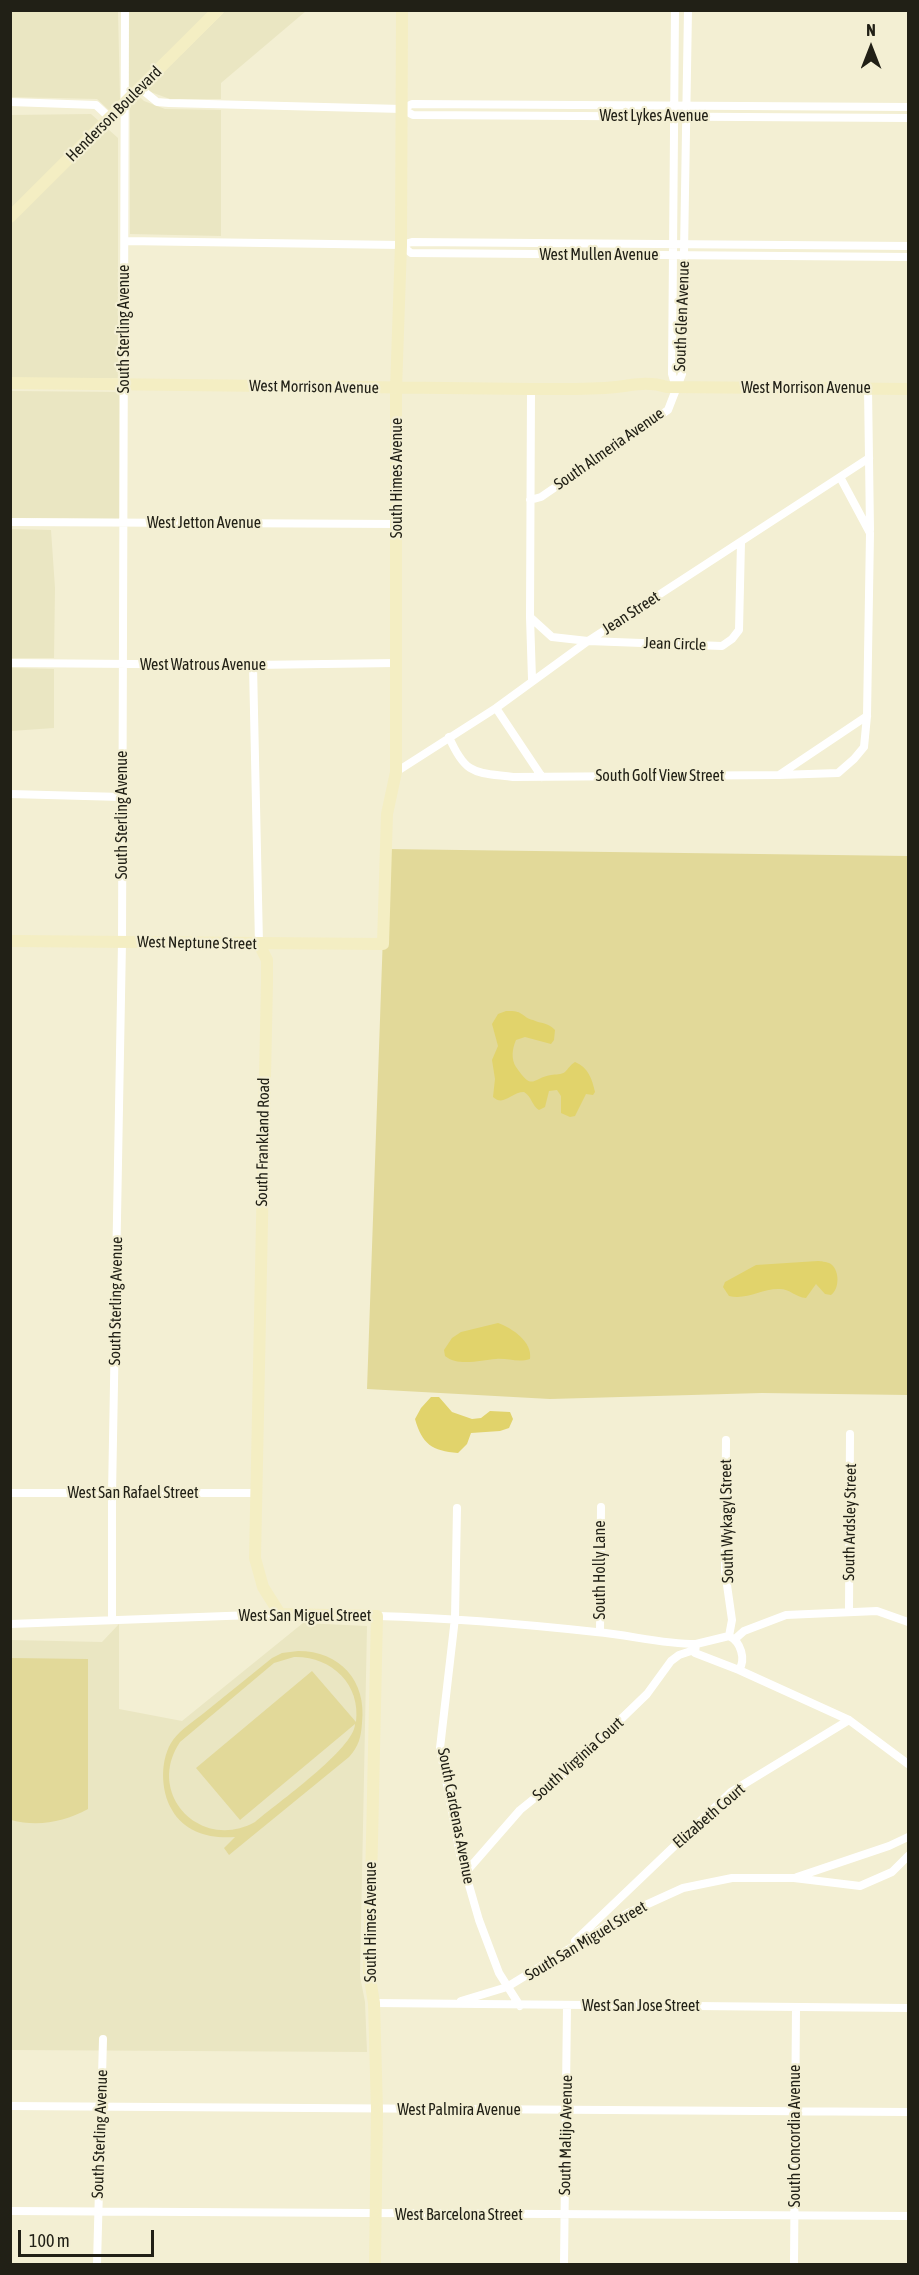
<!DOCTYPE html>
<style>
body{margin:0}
#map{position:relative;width:919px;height:2275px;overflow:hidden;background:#f3efd3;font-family:"Asap Condensed",sans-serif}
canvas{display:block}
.frame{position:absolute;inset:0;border:12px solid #212016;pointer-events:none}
.north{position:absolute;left:841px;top:18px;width:60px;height:60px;-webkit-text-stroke:4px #f3efd3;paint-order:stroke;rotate:0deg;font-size:16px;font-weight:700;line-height:24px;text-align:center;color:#212016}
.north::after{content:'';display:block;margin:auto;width:21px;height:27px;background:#212016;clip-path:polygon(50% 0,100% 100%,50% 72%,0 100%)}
.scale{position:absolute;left:18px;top:2230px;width:136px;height:27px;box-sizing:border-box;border:3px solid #212016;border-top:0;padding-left:8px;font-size:18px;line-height:21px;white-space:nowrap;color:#212016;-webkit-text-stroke:4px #f3efd3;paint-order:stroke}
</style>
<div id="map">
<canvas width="919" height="2275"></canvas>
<div class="frame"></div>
<div class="north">N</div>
<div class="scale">100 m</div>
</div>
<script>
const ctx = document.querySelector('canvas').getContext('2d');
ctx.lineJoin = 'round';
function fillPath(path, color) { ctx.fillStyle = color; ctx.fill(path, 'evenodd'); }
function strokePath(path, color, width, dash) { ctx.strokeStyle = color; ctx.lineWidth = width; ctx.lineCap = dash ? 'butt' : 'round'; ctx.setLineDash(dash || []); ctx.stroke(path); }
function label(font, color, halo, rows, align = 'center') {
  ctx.font = font + ' "Asap Condensed",sans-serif'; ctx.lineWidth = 4.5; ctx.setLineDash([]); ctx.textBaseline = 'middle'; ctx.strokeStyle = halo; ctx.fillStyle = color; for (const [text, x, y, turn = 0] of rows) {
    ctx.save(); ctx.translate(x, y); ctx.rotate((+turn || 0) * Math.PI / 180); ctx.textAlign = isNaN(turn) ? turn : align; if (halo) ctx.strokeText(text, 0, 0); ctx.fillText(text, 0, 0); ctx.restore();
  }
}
fillPath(new Path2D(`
 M128 10 211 11 129 91Z
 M11 11H118L120 100 110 111 97 99 11 97Z
 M225 11H306L221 83V99H170L148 91 146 89Z
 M139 96 144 101 165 109 221 110V236L130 234V105Z
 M91 114 118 138V378H11V115Z
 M11 391 119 392V519L11 518Z
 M11 529 51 530 55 588 54 658H11Z
 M11 668 54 669V728L11 731Z
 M303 1623 367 1626 360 1976 365 2002 367 2052 11 2050V1640L102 1642 119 1624V1709L182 1721Z`), '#eae6c2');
fillPath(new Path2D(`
 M386 849 908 856V1395L762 1393 550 1399 367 1389Z
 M298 1651C340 1651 367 1681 362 1723 361 1737 359 1746 349 1757L229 1855 224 1848 235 1837C211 1839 185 1833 172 1810 160 1790 160 1758 173 1740 181 1729 194 1721 204 1713 227 1694 250 1676 272 1658L282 1653ZM294 1657C331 1656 361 1684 356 1722L312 1671 196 1768 240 1820 355 1724C355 1748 276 1804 255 1822 201 1852 145 1794 180 1742L274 1663Z
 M11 1658 88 1659V1809C64 1822 38 1827 11 1820Z`), '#e2d999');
fillPath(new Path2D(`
 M506 1011C524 1010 520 1016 533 1020 541 1024 548 1022 555 1030L554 1040 551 1044 525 1037 516 1040C512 1049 511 1059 516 1067 533 1092 532 1078 551 1075 556 1074 561 1075 565 1072 569 1068 570 1065 575 1062 588 1067 592 1079 595 1092L593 1095 586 1094 575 1116 570 1117 561 1113V1096L557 1090 549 1091 545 1107 539 1110C532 1106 532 1097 524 1092 511 1092 504 1107 493 1097L495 1079 492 1060 498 1046 492 1024 498 1014Z
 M818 1261C820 1261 827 1262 829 1263 840 1268 840 1289 831 1295L825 1294 816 1284 806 1298C795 1297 789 1288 778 1289 761 1289 747 1300 729 1296L723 1287 725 1282 756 1265Z
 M498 1323C512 1328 533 1342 530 1359 518 1363 508 1358 496 1359 481 1360 458 1367 445 1356L444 1350 452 1338 461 1332Z
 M431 1397H439L452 1412 472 1419 481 1418 490 1411 510 1412 513 1419 509 1428 500 1431 471 1433 467 1444 458 1453C432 1451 422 1444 415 1419L421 1408Z`), '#e1d36b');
strokePath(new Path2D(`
 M675 10 672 374 676 388
 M140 88 157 102 169 103 402 109 413 115 908 118
 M10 102 96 105 110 118
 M402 109 412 104 908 107
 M125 241 401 245 412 242 908 246
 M401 245 411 253 908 257
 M868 388 870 530
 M531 389 530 617 552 637 588 641 722 646 732 639 739 630 741 542
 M530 500 541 497 668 410 682 374 688 10
 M10 522 397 524
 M530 617 532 679
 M10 663 253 665 396 663
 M253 665 259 944
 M496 708 542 777
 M449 737C466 776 475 772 513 777L779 775 867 716
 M396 772 496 708 588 641 869 458
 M779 775 838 773 854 759 864 747 867 716 870 533 840 477
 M10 794 122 797
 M726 1440 725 1571 732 1620 729 1636
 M10 1493H256
 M457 1508 455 1618 440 1748 460 1854 479 1920 499 1973 520 2006
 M849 1611 850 1434
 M377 1616C451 1618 523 1624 596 1632 630 1635 662 1644 696 1644
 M112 1619V1494L122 942 125 10
 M10 1624 280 1614
 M600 1632 601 1507
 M729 1636C741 1642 746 1659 739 1670L695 1653 696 1644Z
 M735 1639 744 1631 786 1615 877 1611 908 1622
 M739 1670 849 1720 908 1764
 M465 1873 520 1810 562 1776 647 1694 671 1661 679 1655 694 1650
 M797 1877 889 1846 908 1837
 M575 1941 731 1792 849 1720
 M461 2001 507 1987 628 1913 683 1888 732 1878H794L860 1886 892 1872 908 1856
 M374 2003 908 2008
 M10 2106 908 2112
 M10 2211 908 2216
 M97 2264 103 2039
 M564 2264 567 2006
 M794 2264 796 2007`), '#fff', 8);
strokePath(new Path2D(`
 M10 217 218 10
 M10 383 531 389C559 389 588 390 616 387 634 385 648 381 667 387L908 389
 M10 941 383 944 387 814 396 772V389L401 245 402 10
 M259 944 267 960V981L255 1558 263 1587 280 1614 377 1616 369 1973 374 2003 377 2110 375 2264`), '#f4eec3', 12);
label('16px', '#212016', '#f3efd3', [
 ["Henderson Boulevard",114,114,-45],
 ["West Lykes Avenue",654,116],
 ["West Mullen Avenue",599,255],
 ["South Glen Avenue",682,316,-88],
 ["South Sterling Avenue",124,329,-90],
 ["West Morrison Avenue",314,387,1],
 ["West Morrison Avenue",806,388],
 ["South Almeria Avenue",609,449,-35],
 ["South Himes Avenue",397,478,-90],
 ["West Jetton Avenue",204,523],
 ["Jean Street",631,613,-33],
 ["Jean Circle",675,644,2],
 ["West Watrous Avenue",203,665],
 ["South Golf View Street",660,776],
 ["South Sterling Avenue",122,815,-90],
 ["West Neptune Street",197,943,1],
 ["South Frankland Road",263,1142,-89],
 ["South Sterling Avenue",116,1301,-89],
 ["West San Rafael Street",133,1493],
 ["South Wykagyl Street",727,1521,-91],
 ["South Ardsley Street",850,1522,-89],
 ["South Holly Lane",600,1570,-90],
 ["West San Miguel Street",305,1616],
 ["South Virginia Court",578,1759,-42],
 ["South Cardenas Avenue",456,1816,79],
 ["Elizabeth Court",709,1816,-41],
 ["South Himes Avenue",371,1922,-90],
 ["South San Miguel Street",586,1941,-31],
 ["West San Jose Street",641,2006],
 ["West Palmira Avenue",459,2110],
 ["South Sterling Avenue",100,2134,-88],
 ["South Malijo Avenue",566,2135,-89],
 ["South Concordia Avenue",795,2136,-90],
 ["West Barcelona Street",459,2215]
]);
</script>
